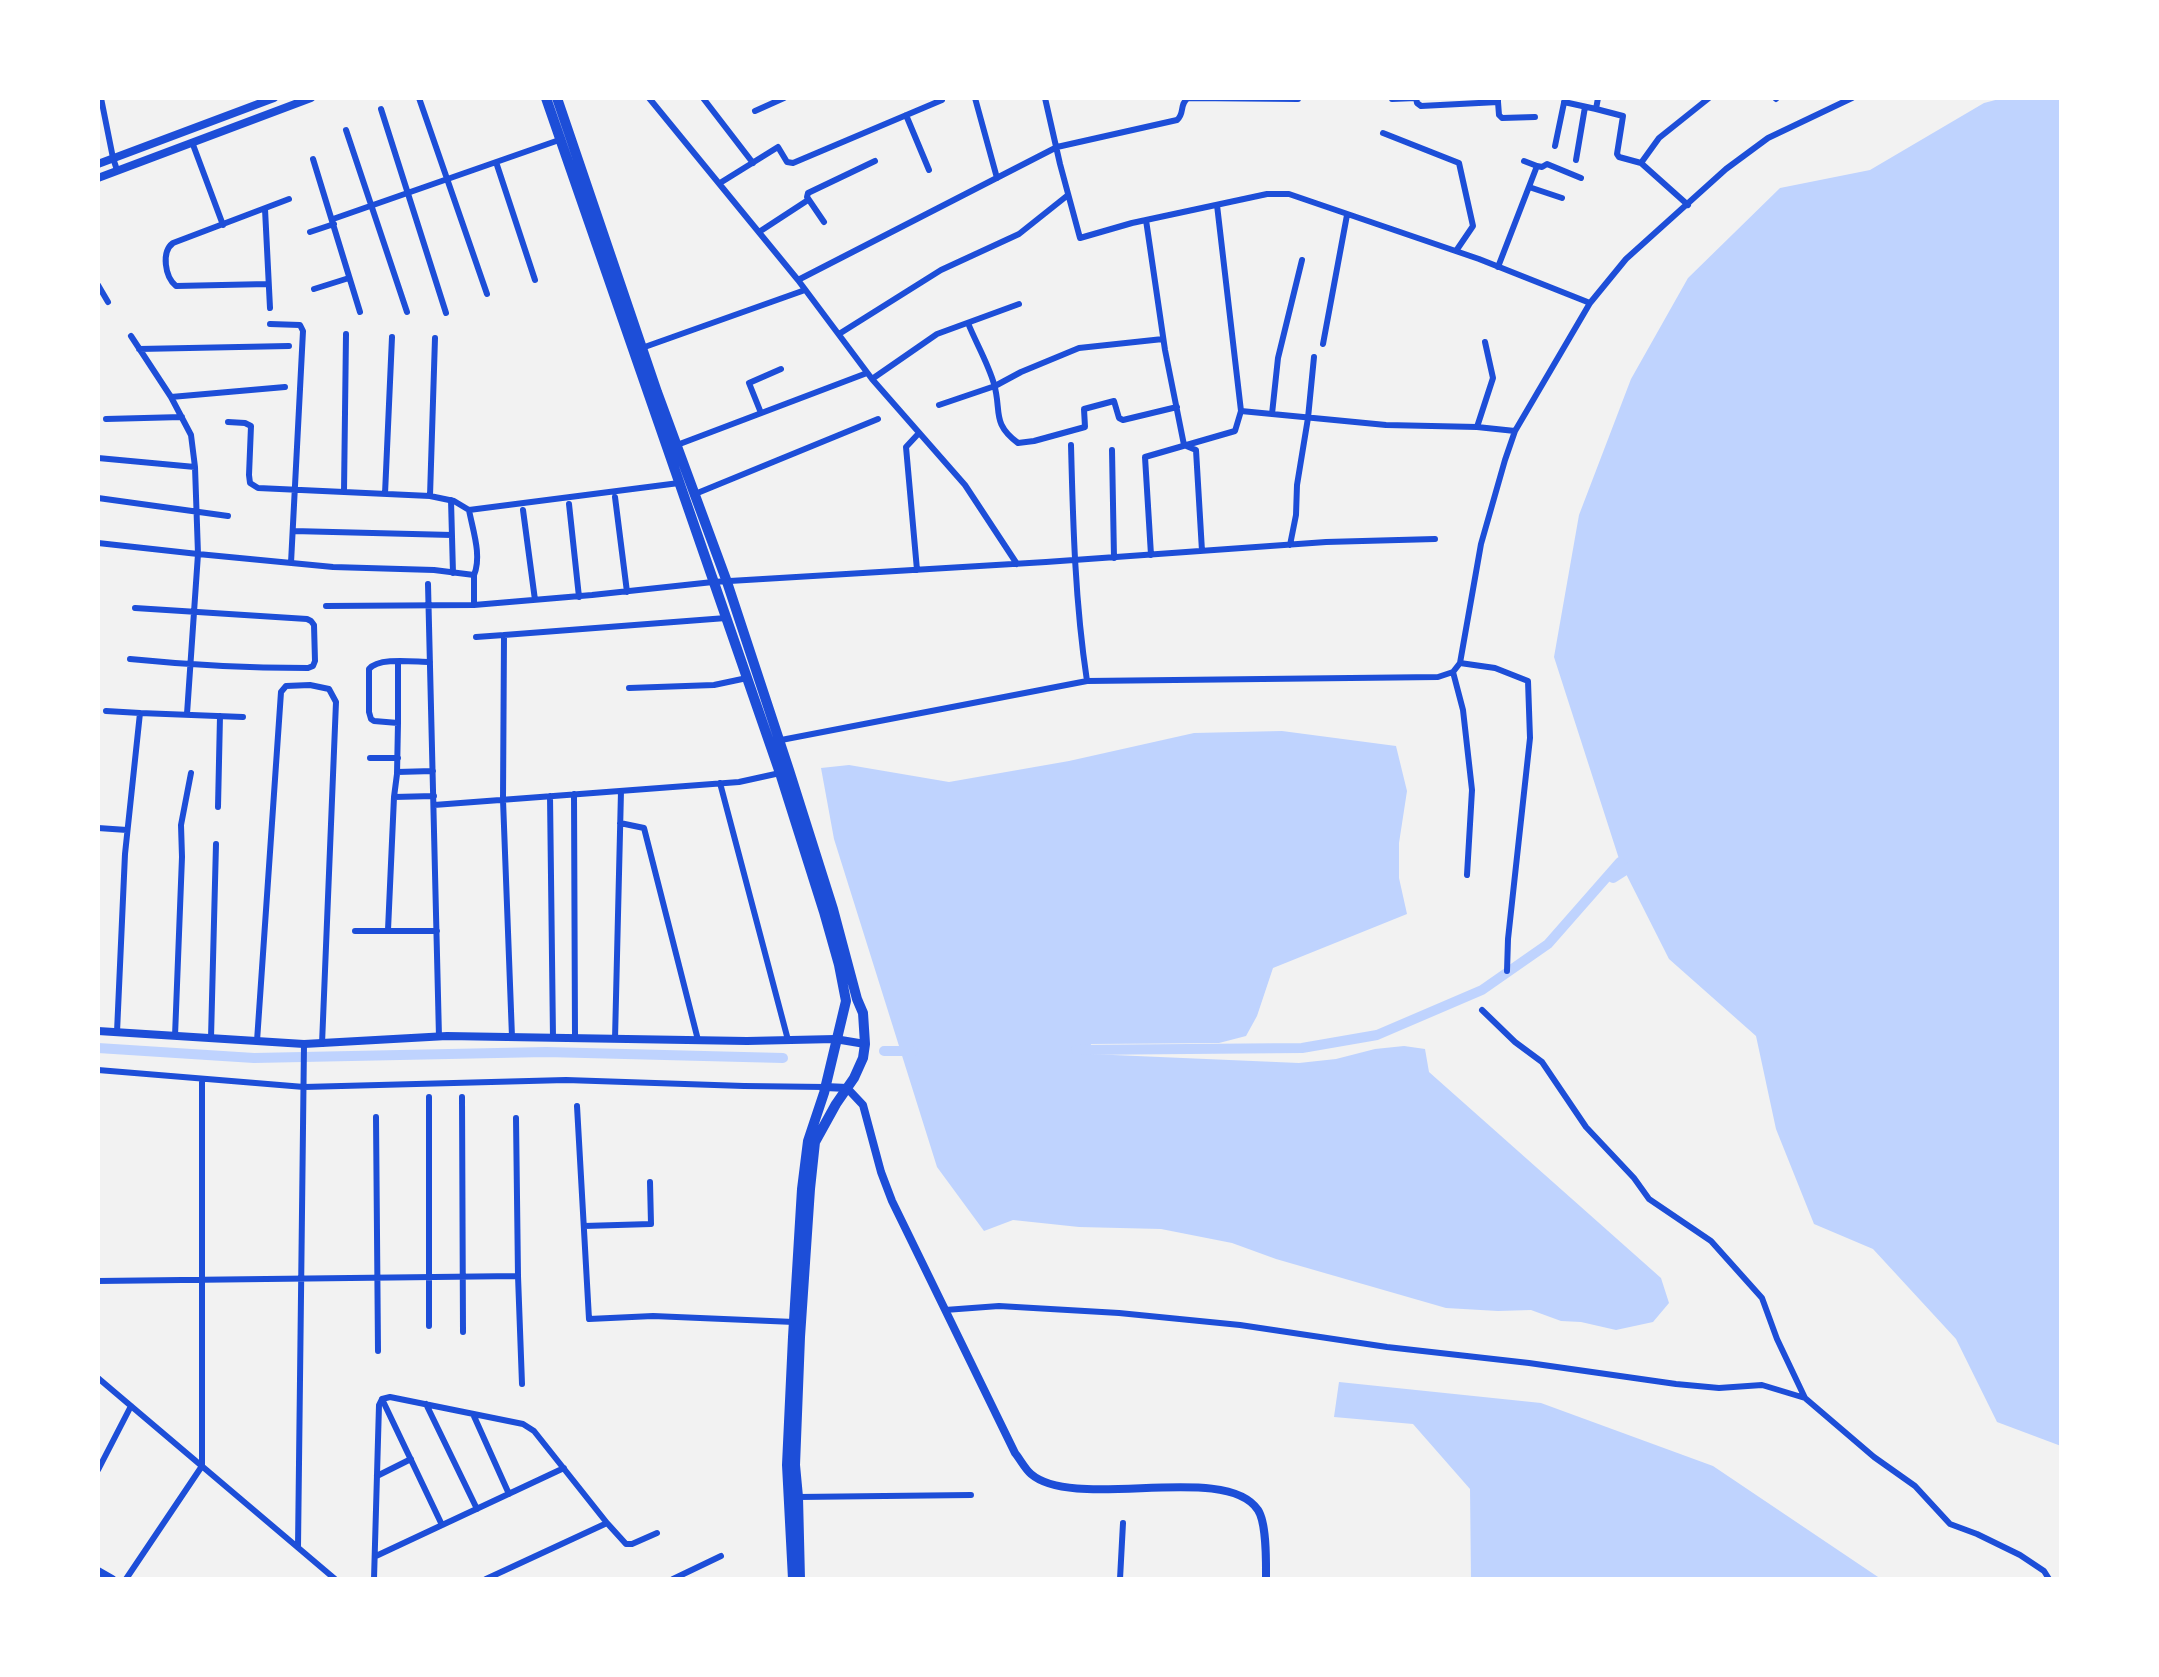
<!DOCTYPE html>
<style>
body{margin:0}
#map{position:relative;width:2159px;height:1677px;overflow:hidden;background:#f2f2f2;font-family:Karla,sans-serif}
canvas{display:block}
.frame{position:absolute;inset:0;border:100px solid #fff;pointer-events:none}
</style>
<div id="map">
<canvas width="2159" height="1677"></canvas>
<div class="frame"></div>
</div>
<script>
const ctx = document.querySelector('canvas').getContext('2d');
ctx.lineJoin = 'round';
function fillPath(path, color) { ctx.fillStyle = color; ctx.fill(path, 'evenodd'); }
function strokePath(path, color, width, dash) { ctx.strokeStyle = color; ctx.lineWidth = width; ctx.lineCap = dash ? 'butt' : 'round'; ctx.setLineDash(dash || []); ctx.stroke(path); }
fillPath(new Path2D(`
 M2003 98H2061V1446L1997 1422 1956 1339 1873 1249 1814 1224 1776 1129 1756 1036 1669 959 1620 862 1554 657 1579 515 1631 379 1688 278 1780 188 1870 170 1984 103Z
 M1282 731 1396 746 1407 791 1399 843V878L1407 914 1273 968 1257 1016 1246 1036 1219 1043 1091 1044 1090 1054 1299 1063 1336 1059 1375 1049 1404 1046 1425 1049 1429 1072 1661 1278 1669 1303 1653 1322 1616 1330 1581 1322 1561 1321 1531 1310 1498 1311 1446 1308 1276 1259 1232 1243 1161 1229 1079 1227 1013 1220 984 1231 937 1167 834 839 821 768 849 765 949 782 1069 761 1194 733Z
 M1339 1382 1541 1403 1713 1466 1881 1579H1471L1470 1489 1413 1424 1334 1417Z`), '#bfd3fe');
strokePath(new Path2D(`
 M98 1048 254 1058 546 1052 783 1058
 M1076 1050 1302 1048 1377 1035 1482 990 1548 944 1620 862 1613 878 1635 864
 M884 1051H913`), '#bfd3fe', 10);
strokePath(new Path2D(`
 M101 98 113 158 117 170
 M419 98 487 294
 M649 98 798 280 872 379 965 485 1017 564
 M703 98 753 163
 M975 98 997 178
 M1045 98 1060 164 1080 238 1132 223 1267 194H1289L1479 259 1590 303
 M1416 98 1417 103 1421 106 1498 102V98
 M1598 98 1596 109 1623 116 1617 154 1619 157 1641 163
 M1392 99 1416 98
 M1776 99 1777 98
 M1498 102 1499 115 1502 118 1535 117
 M1564 102 1596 109
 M381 109 446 313
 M755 111 784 98
 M906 115 929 170
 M346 130 407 312
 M1383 133 1459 163 1473 226 1456 251
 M192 142 223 225
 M1555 146 1565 98
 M313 159 360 312
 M1576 160 1585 107
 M496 162 535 280
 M1537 166 1542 167 1547 164 1581 178
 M720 183 778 147 787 162 793 163 942 100
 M1529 187 1562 198
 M1688 205 1641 163 1659 138 1709 98
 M265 209 270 308
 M333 219 562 139
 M1146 220 1165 350 1184 445 1196 450 1202 551
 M824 222 807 197 808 193 875 161
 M310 232 334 224
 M759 232 808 200
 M1498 267 1537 166 1524 161
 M798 280 1057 147 1177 120C1185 114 1179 104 1188 98L1298 99
 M268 284 176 286C165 277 161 252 173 243L289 199
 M98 285 108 302
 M314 289 349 278
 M968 323C976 343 988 363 994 384 1002 411 991 423 1018 443L1034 441 1085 427 1084 409 1114 401 1119 418 1123 420 1177 407
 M270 324 300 325 303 331 291 563
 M839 334 941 270 1019 234 1068 195
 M1323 344 1347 215
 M139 349 289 346
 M639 349 805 290
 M872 379 937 334 1019 304
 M171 397 285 387
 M939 405 995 386 1021 372 1079 348 1163 339
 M1241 411 1386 425 1477 427 1515 431
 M761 413 749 383 781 369
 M1272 414 1278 358 1302 260
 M106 419 182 417
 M228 422 245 423 251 426 249 475 250 483 258 488 430 496 454 501 469 510C473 531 482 556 474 575
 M1477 427 1493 378 1485 342
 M677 445 867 373
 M1071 445C1073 524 1075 602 1087 681
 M1112 450 1114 558
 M98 458 195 467
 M344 492 346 334
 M385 494 392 337
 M695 494 878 419
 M430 496 435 338
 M615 497 627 592
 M98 498 228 516
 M451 500 453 573
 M569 504 579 597
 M469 510 679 483
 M523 510 535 600
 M293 531 452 535
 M98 543 198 554 195 467 191 435 171 397 131 336
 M1290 545 1296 515 1297 485 1308 418 1314 357
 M1151 555 1145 457 1235 431 1241 411 1217 205
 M917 570 906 447 919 433
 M428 584 439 1037
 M326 606 474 605
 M476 637 504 635
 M130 659C189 665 248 668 308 668L313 666 315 661 314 625 311 621 307 619 135 608
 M398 662V723
 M430 662C414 662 379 657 369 669V712L371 719 374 721 398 723 397 774 394 797 434 796
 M1460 663 1495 668 1528 681 1530 738 1508 939 1507 971
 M1453 672 1463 710 1472 790 1467 875
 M629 688 714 685 747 678
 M106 711 140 713 125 854 117 1032
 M140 713 243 717
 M187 714 198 554 333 567 434 570 474 575V605L592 595 713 582 1046 562 1326 542 1435 539
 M776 741 1087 681 1438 677 1453 672 1460 663 1481 544 1505 460 1515 431 1590 303 1626 259 1726 169 1768 138 1852 98
 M370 758H398
 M397 772 433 771
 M720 783 788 1040
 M574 794 575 1038
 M550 796 553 1038
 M434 805 739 782 780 773
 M218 807 220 716
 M620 823 644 828 698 1040
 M98 828 127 830
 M388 930 394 797
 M355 931H437
 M175 1036 182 857 181 825 191 773
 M512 1037 503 800 504 635 726 618
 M211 1038 216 844
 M615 1039 621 791
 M257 1041 281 692 286 686 310 685 329 689 336 702 322 1044
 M98 1070 304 1087 566 1080 744 1086 825 1087
 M462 1097 463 1332
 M577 1106 589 1319 653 1316 794 1322
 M376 1117 378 1351
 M516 1118 518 1276 522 1384
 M584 1226 651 1224 650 1182
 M98 1281 518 1276
 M945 1310 999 1306 1119 1313 1240 1325 1387 1347 1529 1363 1676 1384 1719 1388 1762 1385 1805 1398 1777 1339 1762 1298 1711 1241 1649 1199 1634 1178 1586 1127 1542 1062 1515 1042 1482 1010
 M429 1326V1097
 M98 1378 335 1579
 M1805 1398 1874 1457 1915 1486 1950 1524 1977 1534 2020 1555 2044 1571 2049 1579
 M382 1399 442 1525
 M426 1404 477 1509
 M473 1414 509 1494
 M98 1470 131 1406
 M377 1476 411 1459
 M798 1497 971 1495
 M607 1523 626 1544H632L657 1533
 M298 1547 304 1044
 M376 1556 564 1468
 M126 1579 202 1466V1079
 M374 1579 379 1405 382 1399 390 1397 523 1424 534 1431 607 1523 486 1579
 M673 1579 721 1556
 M1120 1579 1123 1523`), '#1d4ed8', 6);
strokePath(new Path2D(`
 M98 164 274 98
 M98 178 311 98
 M98 1031 304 1044 447 1036 747 1041 835 1039 865 1044
 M825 1087 847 1088 863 1105 881 1172 892 1201 1015 1453C1020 1459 1025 1469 1031 1474 1075 1512 1226 1461 1258 1510 1267 1524 1266 1563 1266 1579
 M98 1571 112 1579`), '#1d4ed8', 8);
strokePath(new Path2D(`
 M546 98 780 773 824 912 839 965 846 1001 824 1093 808 1141 802 1189 793 1337 787 1465 793 1579
 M557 98 657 392 727 582 789 770 833 909 857 999 863 1013 865 1044 863 1058 854 1078 836 1104 815 1142 810 1189 800 1337 795 1465 798 1497 800 1579`), '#1d4ed8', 10);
</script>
